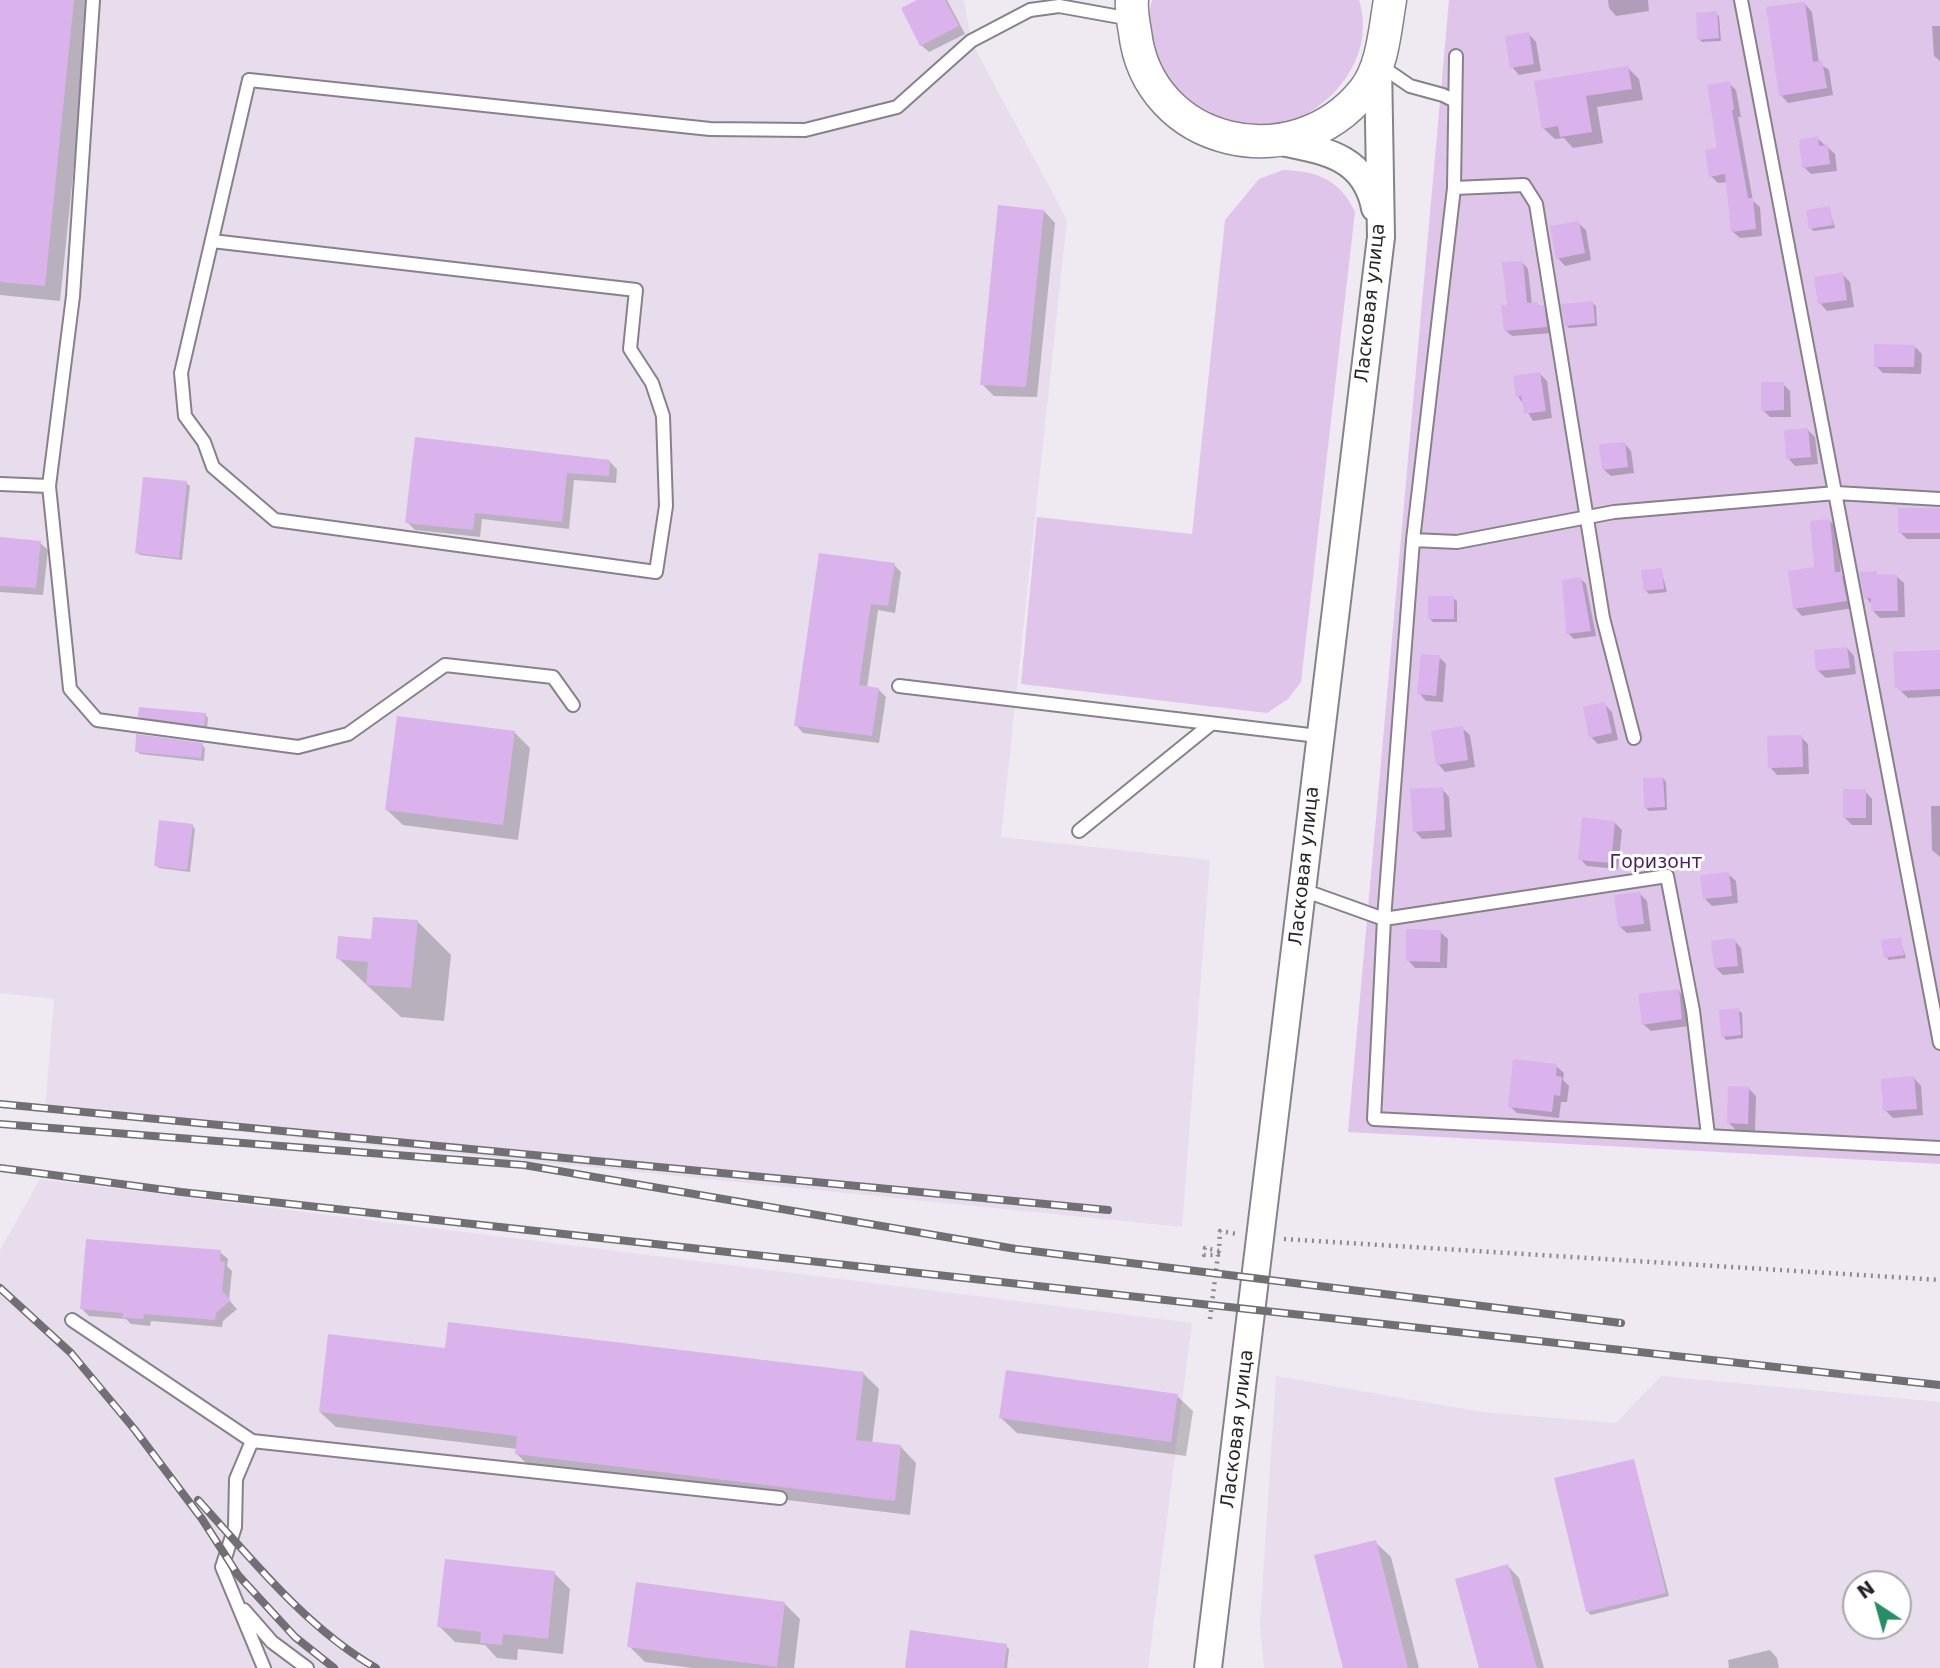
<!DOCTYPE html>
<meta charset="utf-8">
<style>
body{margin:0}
#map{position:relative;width:1940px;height:1668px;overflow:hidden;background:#efeaf2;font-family:"DejaVu Sans",sans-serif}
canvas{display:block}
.north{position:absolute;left:1842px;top:1570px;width:70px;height:70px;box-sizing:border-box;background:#fff;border:2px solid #a9a8a9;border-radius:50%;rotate:324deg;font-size:19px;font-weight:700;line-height:28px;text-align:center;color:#272528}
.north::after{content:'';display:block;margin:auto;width:24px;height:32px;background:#268d69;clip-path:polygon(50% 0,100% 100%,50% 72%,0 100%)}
</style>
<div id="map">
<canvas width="1940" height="1668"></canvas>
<div class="north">N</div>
</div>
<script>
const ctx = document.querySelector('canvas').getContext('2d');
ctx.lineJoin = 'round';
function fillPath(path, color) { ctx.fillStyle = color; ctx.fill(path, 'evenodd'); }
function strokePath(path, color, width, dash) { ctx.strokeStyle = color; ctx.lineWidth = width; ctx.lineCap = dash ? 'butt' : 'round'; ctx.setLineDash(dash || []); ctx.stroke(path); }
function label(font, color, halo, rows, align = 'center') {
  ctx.font = font + ' "DejaVu Sans",sans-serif'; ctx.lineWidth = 6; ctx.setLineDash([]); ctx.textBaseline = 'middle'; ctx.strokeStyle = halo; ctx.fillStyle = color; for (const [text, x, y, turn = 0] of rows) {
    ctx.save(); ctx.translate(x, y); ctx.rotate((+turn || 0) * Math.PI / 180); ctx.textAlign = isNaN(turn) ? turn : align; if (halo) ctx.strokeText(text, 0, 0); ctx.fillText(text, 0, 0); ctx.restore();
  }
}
fillPath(new Path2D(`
 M0 0H964L971 41 1067 220 1001 837 1210 860 1182 1227 45 1112 54 999 0 993Z
 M40 1179 1192 1323 1148 1668H0V1250Z
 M1276 1376 1482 1412 1616 1423 1661 1376 1940 1402V1668H1264L1260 1624ZM1856 1584H1898V1626H1856Z`), '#e7ddec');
fillPath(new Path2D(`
 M1152 0H1359C1379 65 1319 124 1258 130 1249 131 1237 124 1228 121 1216 117 1198 114 1188 106 1183 103 1179 94 1175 89 1155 61 1142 36 1152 0Z
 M1449 0H1940V1164L1348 1132Z
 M1283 170C1318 171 1340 180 1355 212L1301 682 1288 699 1267 713 1021 684 1037 517 1192 534 1225 220 1259 179Z`), '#dec5e9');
fillPath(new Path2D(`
 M0 0H91L60 301 0 295Z
 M921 0H947L965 34 929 52 921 45Z
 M1608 0H1648L1649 11 1616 16 1609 8Z
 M1805 4 1812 12 1819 63 1829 70 1833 95 1788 103 1781 95Z
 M1716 13 1719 16 1721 41 1702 42 1699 39Z
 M1932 26H1940V61L1934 56Z
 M1529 34 1536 42 1541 71 1519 75 1512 67Z
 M1628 68 1639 79 1643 100 1597 107 1603 143 1573 148 1564 138 1555 139 1543 128 1536 83Z
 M1729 83 1736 90 1741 117H1738L1753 201 1760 207 1762 236 1740 238 1732 231 1728 182 1718 183 1711 176 1719 150Z
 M1817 138 1835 154 1837 171 1811 174 1804 167Z
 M1829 208 1835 228 1814 231 1810 228Z
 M1044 211 1055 223 1037 397 994 396 982 384Z
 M1578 223 1586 230 1591 260 1565 266 1558 258Z
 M1522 262 1528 269 1532 304H1537L1549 313 1552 333 1512 336 1505 330 1509 306Z
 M1842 274 1850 282 1854 307 1827 311 1820 303Z
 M1592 303 1596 306 1597 326 1569 328 1566 325Z
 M1914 346 1922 354 1921 374 1883 373 1876 366Z
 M1540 374 1547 381 1552 418 1533 421 1518 396Z
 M1783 384 1790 391 1791 417H1770L1763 410Z
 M1808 430 1815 437 1818 464 1795 466 1788 458Z
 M416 439 610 462 617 469 616 483 574 480 569 529 482 519 480 537 415 530 407 522Z
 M1624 443 1631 451 1634 473 1611 476 1603 469Z
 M186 483 190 486 182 560 140 555 137 552Z
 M1940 516V539H1907L1900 532Z
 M1830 521 1837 528 1841 575 1848 582 1853 608 1802 616 1795 608 1816 569Z
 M0 538 40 543 48 550 43 595 0 592Z
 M894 565 901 572 895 613 878 610 867 688 878 689 886 697 879 743 803 733 796 725Z
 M1661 569 1667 592 1649 594 1645 590Z
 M1861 574 1896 576 1904 583 1905 617 1880 618 1873 611V605L1866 598Z
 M1580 578 1586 584 1596 636 1574 639 1568 633Z
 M1453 598 1457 601V622H1433L1430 619Z
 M1847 648 1854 656 1856 674 1826 678 1818 671Z
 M1940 651V696L1908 698 1897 687Z
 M1439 657 1446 664 1443 702 1426 701 1419 693Z
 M1604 704 1612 712 1618 740 1598 744 1591 737Z
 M205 714 208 718 207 728 143 719 140 716Z
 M1462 728 1470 735 1475 767 1445 772 1438 764Z
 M514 732 530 748 518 840 403 825 387 810Z
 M1801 737 1808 744 1809 774 1777 775 1770 767Z
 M202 745 205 748 204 761 140 754 137 751Z
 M1663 778 1666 782 1667 810 1649 811 1646 808Z
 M1442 789 1449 797 1452 837 1422 839 1415 831Z
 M1865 791 1872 799V825H1852L1844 817Z
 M1931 806H1940V857L1932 850Z
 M1614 822 1622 830 1618 869 1587 866 1580 859Z
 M192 825 195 829 190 872 159 868 156 865Z
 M1728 874 1736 881 1738 903 1712 906 1705 899Z
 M1640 894 1647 901 1651 931 1627 933 1619 926Z
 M418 922 451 955 444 1021 401 1017 338 958Z
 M1440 932 1448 939 1447 968H1415L1408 960Z
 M1900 939 1906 958 1889 960 1886 957Z
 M1734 940 1741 948 1744 973 1723 975 1716 968Z
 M1678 990 1685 998 1689 1026 1651 1031 1643 1024Z
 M1738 1010 1742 1013 1743 1038 1726 1040 1723 1036Z
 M1556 1066 1564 1073 1563 1080 1569 1086 1567 1102H1561L1559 1118 1517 1113 1510 1106Z
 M1914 1078 1921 1086 1923 1115 1893 1118 1885 1110Z
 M1748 1088 1756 1096 1755 1131 1736 1130 1729 1123Z
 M220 1252 228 1259 227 1266 232 1271 229 1300 237 1309 223 1321 222 1327 151 1321 150 1326 131 1324 126 1319 89 1316 82 1309Z
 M446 1350 864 1374 879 1389 872 1444 901 1447 916 1463 910 1515 532 1469 517 1454V1449L336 1427 320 1412Z
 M1177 1396 1193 1411 1186 1456 1017 1433 1001 1418Z
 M1634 1461 1669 1596 1591 1615 1588 1612Z
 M1375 1542 1391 1557 1419 1668H1345Z
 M1508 1566 1519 1578 1544 1668H1481Z
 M554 1573 570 1589 563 1654 518 1649 517 1660 497 1658 485 1645 455 1642 439 1626Z
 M785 1604 800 1619 794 1668H693L645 1662 629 1646Z
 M1006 1646 1009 1649 1007 1668H907Z
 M1770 1650 1777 1658 1779 1668H1729L1728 1660Z`), '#0003');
fillPath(new Path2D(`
 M0 0H74L45 286 0 282Z
 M917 0H945L959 26 920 46 901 8Z
 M1805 2 1813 62 1822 60 1827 88 1779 96 1766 7Z
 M1717 11 1719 38 1697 40 1696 13Z
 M1529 32 1534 64 1510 68 1505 36Z
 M1628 66 1632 89 1586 96 1592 132 1560 137 1558 126 1542 129 1534 81Z
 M1730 81 1734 110H1732L1748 198H1753L1756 229 1731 232 1725 174 1709 177 1705 150 1717 148 1707 85Z
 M1818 136 1819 146 1828 145 1830 164 1802 168 1799 140Z
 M998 205 1044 210 1026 387 980 385Z
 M1830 206 1833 225 1809 229 1806 210Z
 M1579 221 1585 253 1556 259 1550 226Z
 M1523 261 1527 303 1538 302V306L1544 305 1547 327 1504 331 1501 305H1507L1502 262Z
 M1843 272 1847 300 1818 304 1814 277Z
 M1593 301 1595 323 1565 326 1561 304Z
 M1874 344 1915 345 1914 367H1874Z
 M1540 372 1546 411 1524 414 1521 396 1516 397 1513 376Z
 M1761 382H1784V410L1761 411Z
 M1808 428 1811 457 1786 459 1784 430Z
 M415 437 610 460 609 476 567 473 562 522 475 513 473 530 405 523Z
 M1625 442 1628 467 1602 470 1599 444Z
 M143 477 187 481 179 558 135 553Z
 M1898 508H1940V533H1898Z
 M1830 519 1835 572H1841L1847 601 1793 609 1788 571 1814 567 1810 521Z
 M0 537 41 541 36 588 0 586Z
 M819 553 895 563 888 606 871 604 859 685 879 688 872 736 794 726Z
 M1662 568 1664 589 1644 591 1641 570Z
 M1877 571V575L1897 574 1898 611H1871V598L1864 599 1859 572Z
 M1581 577 1591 631 1566 634 1562 580Z
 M1428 596H1454V619H1428Z
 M1847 647 1850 668 1816 671 1814 650Z
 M1940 650V689L1899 691V688H1895L1893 652Z
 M1421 654 1440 655 1436 696 1417 694Z
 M1605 702 1612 733 1589 738 1583 707Z
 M139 707 206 713 204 726 138 717Z
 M397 716 515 731 503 825 385 810Z
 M1463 726 1468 760 1436 765 1431 731Z
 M136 734 203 743 201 758 135 752Z
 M1802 735 1803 767 1768 768 1767 736Z
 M1663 777 1665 807 1644 808 1643 778Z
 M1443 787 1445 830 1413 832 1410 789Z
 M1843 789H1866V818H1843Z
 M1582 817 1615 821 1611 863 1578 860Z
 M159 820 193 824 187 870 154 866Z
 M1729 872 1732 896 1703 899 1700 875Z
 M1640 892 1644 924 1618 927 1614 895Z
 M373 917 418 920 411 988 366 985 368 962 336 959 338 936 371 939Z
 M1406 929 1441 930 1440 962 1406 961Z
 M1901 937 1904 955 1884 958 1881 940Z
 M1735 938 1738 966 1714 968 1711 941Z
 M1679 989 1682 1019 1642 1025 1638 994Z
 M1739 1008 1741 1035 1721 1037 1719 1010Z
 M1513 1059 1557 1064 1556 1076 1562 1077 1560 1096 1554 1095 1552 1112 1508 1107Z
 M1914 1076 1917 1109 1883 1111 1881 1079Z
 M1728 1086 1749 1087 1748 1124 1727 1123Z
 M86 1239 221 1250 220 1261 225 1262 222 1291 231 1300 216 1313 215 1320 144 1314 143 1319 122 1318 123 1313 80 1309Z
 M448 1322 864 1372 856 1440 901 1445 895 1501 515 1454 517 1436 319 1412 328 1334 445 1348Z
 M1006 1370 1178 1394 1171 1442 999 1418Z
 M1634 1459 1666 1593 1586 1612 1554 1478Z
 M1376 1540 1408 1668H1343L1314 1555Z
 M445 1559 555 1571 548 1639 503 1634 502 1645 480 1643 481 1632 437 1627Z
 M1508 1564 1537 1668H1479L1455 1579Z
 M636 1582 785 1602 777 1667 627 1647Z
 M910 1630 1007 1644 1004 1668H905Z`), '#dab3ec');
const service = new Path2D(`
 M93 0 73 296 49 486 70 689 97 720 298 747 348 734 445 665 553 677 573 705
 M1741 0 1940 1043
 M1456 56 1454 188 1413 540 1384 919 1374 1119 1940 1148
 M1378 64 1410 86 1443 95 1455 101
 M1454 188 1524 185 1536 204 1603 618 1634 738
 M212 241 636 290 630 349 652 383 663 416 666 506 656 572 275 520 213 467 204 442 185 416 181 373 249 80 710 129 805 130 897 107 971 41 1030 10 1059 6 1131 19
 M0 484 49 486
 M1413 540 1457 542 1614 512 1836 493 1940 499
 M899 686 1318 736
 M1079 831 1211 724
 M1303 890 1384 919 1667 876 1693 1011 1708 1135
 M72 1320 252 1441 780 1498
 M252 1441 236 1479 235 1527 222 1567 264 1668
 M244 1610 272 1642 307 1668`);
const minor = new Path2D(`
 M1282 142C1326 151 1365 157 1375 208
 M1208 1668 1381 237 1378 64`);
const tertiary = new Path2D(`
 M1132 0C1131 10 1133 21 1135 32 1148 146 1294 179 1364 91 1383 67 1385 29 1390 0`);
strokePath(service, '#878289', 16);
strokePath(minor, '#878289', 30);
strokePath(tertiary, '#878289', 35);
strokePath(new Path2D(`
 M1284 1239 1940 1280
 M1210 1319 1218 1255H1204L1205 1248 1219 1251 1220 1231 1237 1234`), '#8c898e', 4.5, [2, 5]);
strokePath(service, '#fff', 12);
strokePath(minor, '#fff', 26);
strokePath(tertiary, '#fff', 32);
const rail = new Path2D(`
 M0 1104 1108 1210
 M0 1124 524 1165 1016 1249 1621 1323
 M0 1168 181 1192 1940 1385
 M0 1288 71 1353 135 1430 202 1519 238 1575 295 1637 334 1668
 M198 1500C252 1559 306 1628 376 1668`);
strokePath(rail, '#726f74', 8);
strokePath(rail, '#fff', 5, [16]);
label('19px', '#272528', '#fff', [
 ["Ласковая улица",1371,303,-84],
 ["Ласковая улица",1305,866,-84],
 ["Ласковая улица",1238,1429,-83]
]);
label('19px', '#4e1f61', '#fff', [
 ["Горизонт",1656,863]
]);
</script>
